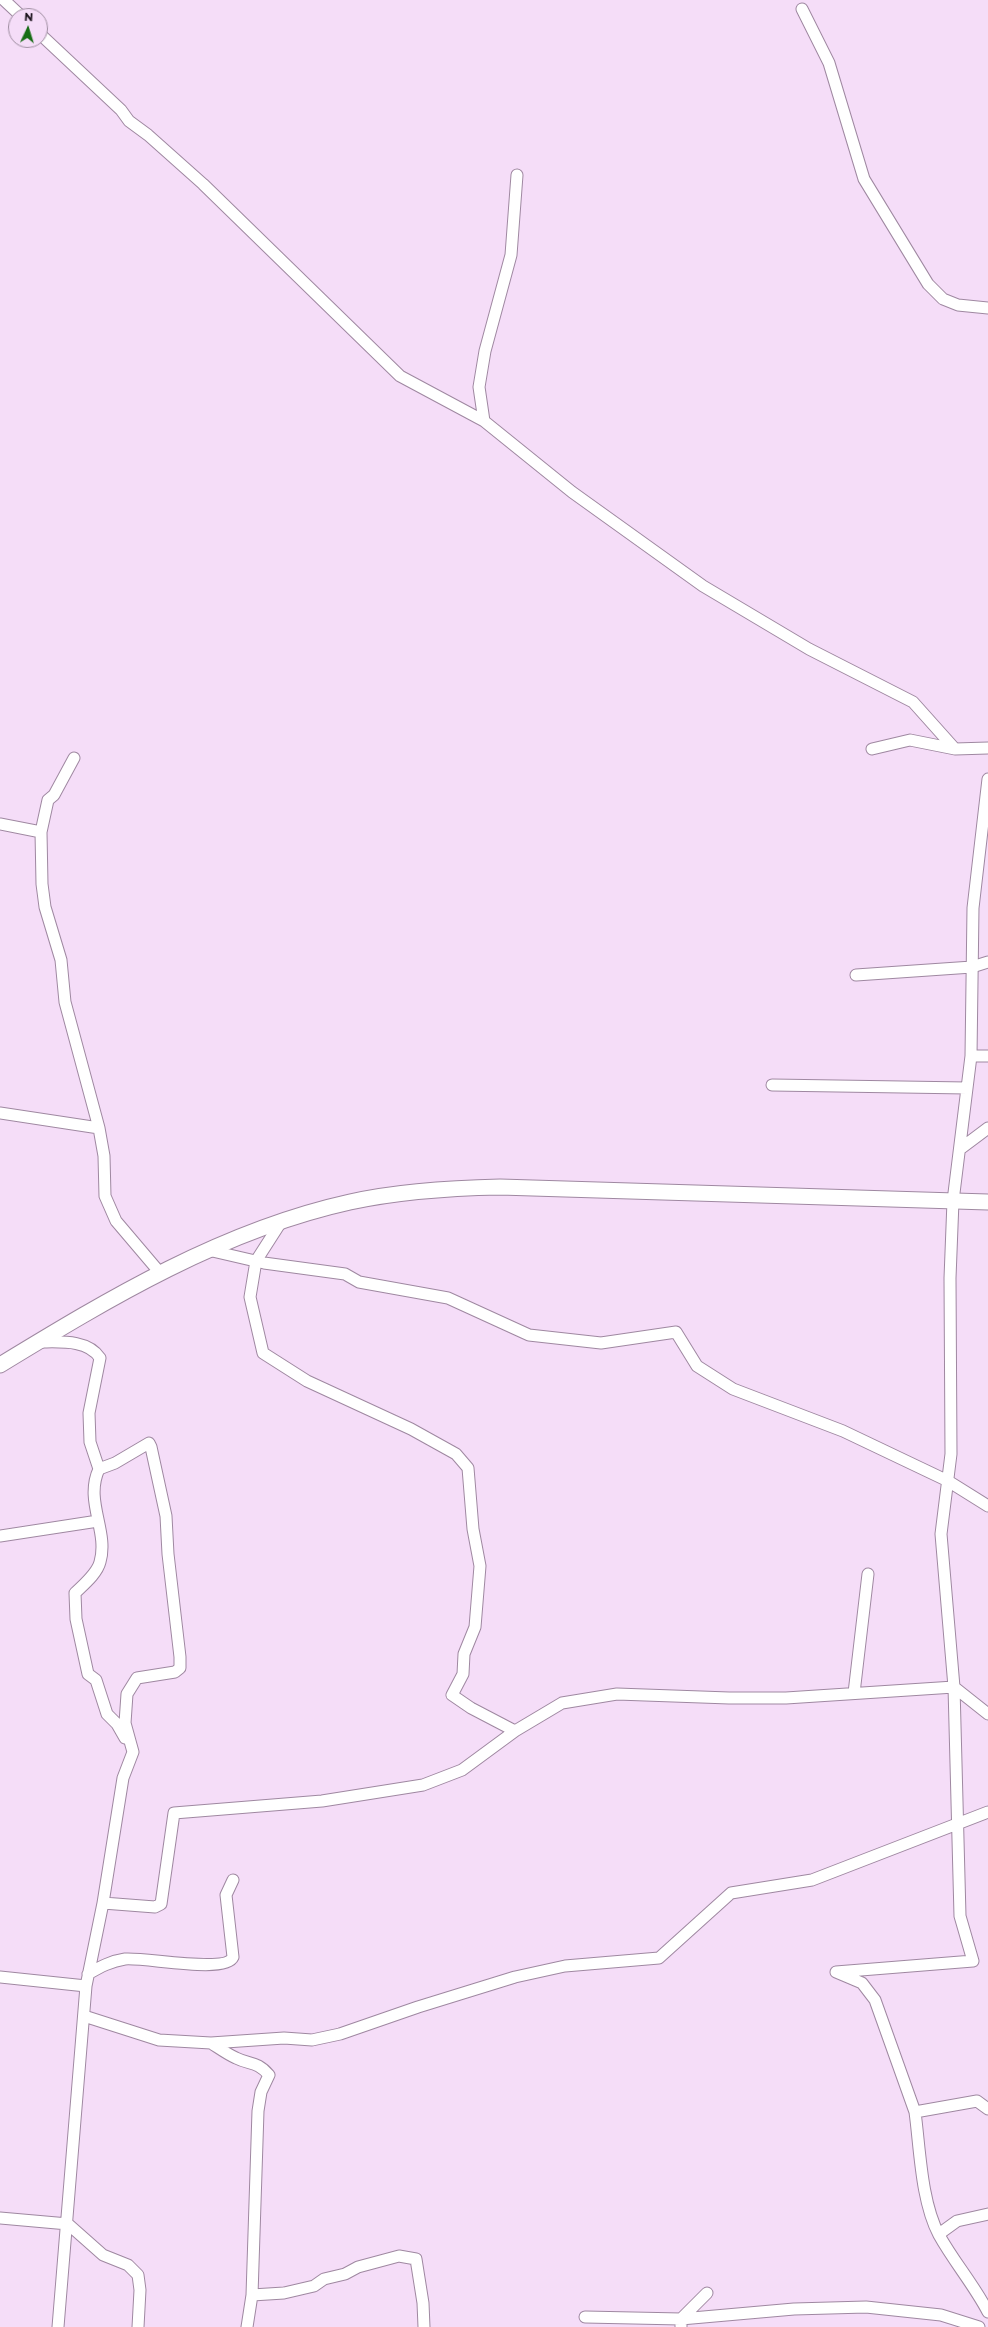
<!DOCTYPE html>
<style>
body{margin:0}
#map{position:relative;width:988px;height:2327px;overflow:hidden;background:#f5ddf8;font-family:Montserrat,sans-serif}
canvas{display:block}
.north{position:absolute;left:8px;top:8px;width:40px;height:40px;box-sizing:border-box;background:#f5ddf8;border:1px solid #9e8da0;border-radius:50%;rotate:4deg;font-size:11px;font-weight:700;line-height:16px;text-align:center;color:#1c141d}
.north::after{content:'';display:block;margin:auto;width:14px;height:18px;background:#176d15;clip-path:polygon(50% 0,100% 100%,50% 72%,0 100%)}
</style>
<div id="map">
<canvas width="988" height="2327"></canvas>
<div class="north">N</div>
</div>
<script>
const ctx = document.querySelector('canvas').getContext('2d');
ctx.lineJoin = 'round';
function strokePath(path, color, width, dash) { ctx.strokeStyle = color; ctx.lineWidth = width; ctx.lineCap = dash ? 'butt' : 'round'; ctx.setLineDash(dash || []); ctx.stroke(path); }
const street = new Path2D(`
 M4 0 21 16
 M802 9 829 63 864 179 928 284 943 299 958 305 988 308
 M40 34 121 110 129 121 148 135 203 184 400 376 484 421 572 492 703 586 809 649 913 702 955 749 988 748
 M484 421 479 387 485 351 511 255 517 175
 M872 749 910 740 955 749
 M74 758 54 795 48 800 41 832 42 884 45 907 61 960 65 1002 99 1128 104 1156 105 1196 116 1221 161 1274
 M988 779 973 908 971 1056 953 1201 950 1278 951 1454 941 1534 954 1687 960 1916 973 1961 836 1972 862 1983 875 2000 915 2112 977 2101 988 2109
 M0 824 41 832
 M856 975 972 967 988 962
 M971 1056H988
 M772 1085 967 1088
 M0 1113 99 1128
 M960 1149 988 1128
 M281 1222 256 1261 250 1297 263 1353 307 1381 411 1429 456 1454 468 1468 473 1529 480 1566 475 1627 464 1654 463 1674 452 1695 471 1708 515 1731
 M208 1250 264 1263 345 1274 359 1282 448 1298 529 1335 601 1343 676 1332 697 1366 733 1389 843 1431 948 1481 988 1506
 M39 1342C59 1342 88 1339 100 1358L89 1413 90 1442 99 1469 115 1463 149 1443 151 1447 166 1516 168 1554 180 1657V1668L175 1672 137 1678 127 1694 125 1723 133 1752 123 1778 103 1903 86 1986
 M99 1469C84 1501 109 1531 100 1562 97 1574 83 1585 75 1593L76 1619 88 1674 96 1680 107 1714 117 1724 125 1738
 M0 1536 98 1521
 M854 1693 868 1574
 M103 1903 155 1907 161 1904 174 1813 322 1801 423 1785 462 1770 515 1731 562 1703 617 1694 729 1698H786L954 1687 988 1714
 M88 1974C100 1967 111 1961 125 1959 145 1957 226 1974 233 1957L226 1895 233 1880
 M0 1977 86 1986 58 2327
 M84 2016 159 2040 211 2043 284 2038 312 2040 340 2034 418 2007 515 1977 565 1966 659 1958 731 1893 812 1880 988 1812
 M211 2043C219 2048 227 2054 236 2058 250 2065 257 2061 269 2075L261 2092 258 2111 252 2295 247 2327
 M915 2112C920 2149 921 2201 939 2235 954 2262 974 2285 988 2312
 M0 2218 68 2224 103 2255 128 2265 138 2275 140 2290 138 2327
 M939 2234 957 2221 988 2214
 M252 2295 284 2293 314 2286 324 2279 345 2274 358 2267 399 2256 416 2259 423 2303 424 2327
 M585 2317 681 2319 794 2309 866 2307 941 2315 979 2327
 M681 2327V2319L707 2293`);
const secondary = new Path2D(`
 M0 1365C110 1298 223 1230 350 1202 400 1191 450 1188 500 1187L988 1202`);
strokePath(street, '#9f88a1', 13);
strokePath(secondary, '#9f88a1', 17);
strokePath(street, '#fff', 11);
strokePath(secondary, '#fff', 15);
</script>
